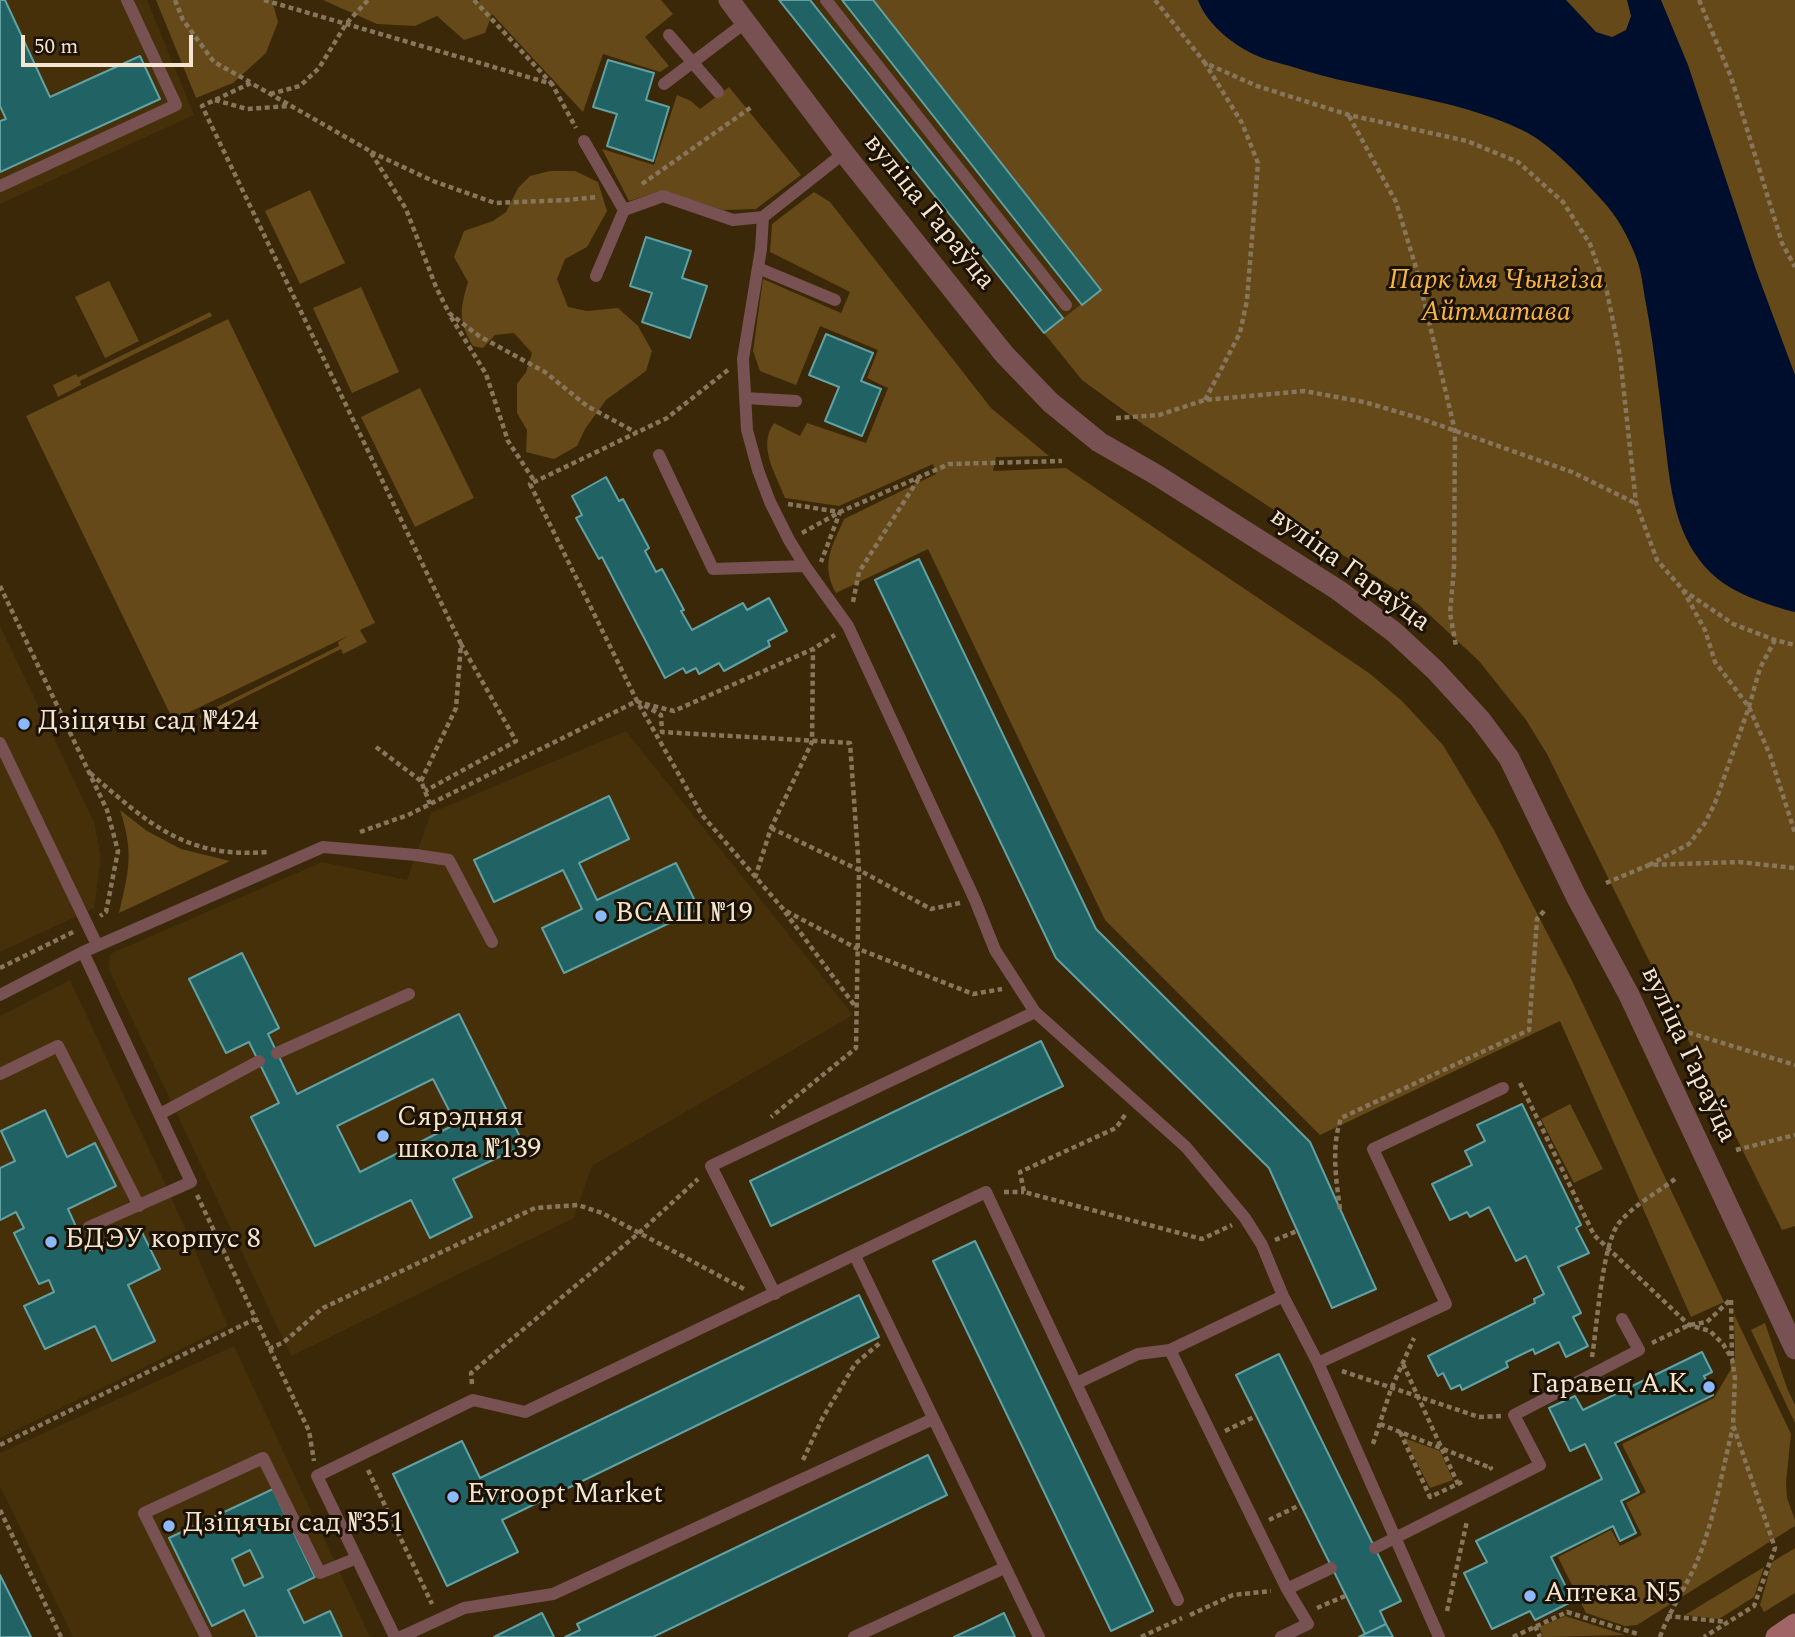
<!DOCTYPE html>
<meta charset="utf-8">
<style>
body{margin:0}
#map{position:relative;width:1795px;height:1637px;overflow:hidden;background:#3a2809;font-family:Spectral,serif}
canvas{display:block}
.scale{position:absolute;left:21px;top:35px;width:172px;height:32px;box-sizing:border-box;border:4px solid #f4e5d0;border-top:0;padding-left:9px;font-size:21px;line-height:24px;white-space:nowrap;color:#f4e5d0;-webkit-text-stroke:5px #1c1203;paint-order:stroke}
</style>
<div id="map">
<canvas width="1795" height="1637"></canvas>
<div class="scale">50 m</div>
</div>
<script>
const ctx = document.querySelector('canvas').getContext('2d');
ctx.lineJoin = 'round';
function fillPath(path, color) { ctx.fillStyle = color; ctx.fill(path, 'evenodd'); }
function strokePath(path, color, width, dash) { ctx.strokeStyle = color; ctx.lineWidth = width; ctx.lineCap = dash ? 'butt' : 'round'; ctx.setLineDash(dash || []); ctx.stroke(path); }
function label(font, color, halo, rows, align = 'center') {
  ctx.font = font + ' Spectral,serif'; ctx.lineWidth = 6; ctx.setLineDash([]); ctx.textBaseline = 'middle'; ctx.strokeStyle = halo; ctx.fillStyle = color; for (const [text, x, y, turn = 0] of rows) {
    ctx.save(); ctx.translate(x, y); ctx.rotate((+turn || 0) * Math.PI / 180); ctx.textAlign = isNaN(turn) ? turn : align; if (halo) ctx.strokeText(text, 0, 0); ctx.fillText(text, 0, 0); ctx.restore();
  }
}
fillPath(new Path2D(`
 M0 0H147L194 115 0 204Z
 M779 0H873L1101 290 1044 333Z
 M0 626 94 822 101 858 94 908 0 952Z
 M626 731 853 1015 592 1166 574 1218 291 1356 109 970 110 954 322 862 407 880 431 813Z
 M70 980 169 1192 228 1326 0 1438V1016Z
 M234 1346 370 1637H73L0 1486V1453Z`), '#45300a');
fillPath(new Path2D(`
 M156 0H272L278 22 266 53 233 83 196 98Z
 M323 0H474L480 2 479 0H661L673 14 645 37 669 66 660 72 603 54 583 112 492 14 485 33 464 40 437 16 415 26 377 24Z
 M873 0H1795V1226L1782 1230 1547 754 1526 720 1479 661 1418 604 1144 425 1082 380 1044 333 1101 289Z
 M729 87 801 175 756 209 723 210 663 190 629 201 602 149 654 165 677 95 691 101 700 109Z
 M550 171H575L598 182 607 211 587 247 565 259 557 279 568 307 587 311 618 308 638 326 652 351 646 371 606 400 585 429 577 446 554 459 526 452 527 430 517 413V384L526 372 532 353 514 333 495 335 483 348 473 346C458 321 460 309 468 282L454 257 464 231 493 221 506 212 518 188 530 176Z
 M310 190 345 263 300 284 265 211Z
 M814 192 830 202 991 408 1049 456 996 457 993 471 1066 468 1369 673 1402 701 1443 745 1494 830 1572 981 1724 1302 1691 1317 1560 1021 1320 1135 1105 920 928 549 836 593C820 564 832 547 844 519L936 474 933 464 839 506 785 498C776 474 757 447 774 423L800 436 807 423 866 443 888 388 867 378 878 350 820 326 796 385 760 371 753 351 763 279 841 313 850 292 770 252 772 224Z
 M109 281 139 341 105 358 75 297Z
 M361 287 399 372 352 393 313 308Z
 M210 312 212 316 80 381 81 385 58 397 53 385 76 374 78 377Z
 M228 319 375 623 360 630 367 642 343 654 341 649 201 719 199 716 339 646 338 642 348 636 173 720 26 416Z
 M420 388 474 498 415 527 361 417Z
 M120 810 147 831 181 849 230 861 119 913C129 870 134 853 120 810Z
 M1570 1104 1603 1169 1574 1183 1541 1119Z
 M1734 1314 1791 1434 1786 1483 1787 1498 1795 1520V1526L1637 1625 1625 1626 1586 1613 1558 1557 1611 1530 1620 1546 1642 1535 1626 1503 1646 1492 1622 1444 1714 1398 1731 1369 1730 1363 1735 1359Z
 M1765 1323 1787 1388 1795 1405V1423L1751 1330Z
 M1404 1438 1440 1451 1453 1480 1430 1488Z
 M1795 1548V1593L1764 1612 1760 1605 1772 1562Z
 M1764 1567 1754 1597 1719 1619 1685 1615Z
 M1565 1616 1625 1635H1626L1543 1637 1539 1627Z`), '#654918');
fillPath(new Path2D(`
 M1198 0H1566L1596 32 1612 37 1626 30 1631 16 1627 0H1661L1688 65 1756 270 1795 375V612C1767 605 1731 593 1710 572 1677 539 1671 494 1666 450 1660 402 1655 352 1646 304 1643 289 1642 272 1636 257 1628 236 1617 216 1601 199 1580 176 1551 144 1522 130 1453 97 1367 91 1293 67 1280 63 1265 60 1253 54 1231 43 1206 23 1198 0Z`), '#000e2e');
const building = new Path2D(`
 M0 0H5L50 97 140 56 160 99 0 172V121L6 119 0 106Z
 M779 0H810L1063 318 1044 333Z
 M842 0H873L1101 290 1082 305Z
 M608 60 654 73 646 100 669 107 653 161 607 146 617 114 593 107Z
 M646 237 691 251 682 278 707 286 690 338 642 322 652 293 630 286Z
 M826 334 873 353 861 381 881 389 862 436 825 421 839 387 809 375Z
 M606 477 619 501 623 499 649 548 645 551 656 572 662 569 684 610 681 611 692 630 743 603 747 610 769 598 787 631 768 641 770 646 724 671 719 663 699 674 696 668 686 673 683 668 665 678 602 557 599 559 576 518 582 515 572 496Z
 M919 559 1096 929 1310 1142 1376 1289 1332 1308 1269 1168 1056 958 875 580Z
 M609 796 629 839 579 863 597 900 676 863 699 909 564 973 542 928 582 909 563 870 494 902 474 860Z
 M242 953 279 1028 268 1034 297 1094 459 1014 524 1145 453 1179 472 1217 430 1238 411 1200 315 1246 251 1117 279 1103 249 1042 226 1053 189 979ZM433 1079 456 1124 360 1172 337 1126Z
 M1041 1041 1063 1086 771 1226 750 1181Z
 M1522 1104 1581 1225 1576 1228 1589 1253 1558 1267 1581 1313 1573 1317 1588 1346 1566 1357 1559 1342 1535 1354 1533 1349 1506 1362 1508 1367 1462 1390 1460 1385 1451 1389 1443 1373 1438 1376 1428 1356 1535 1303 1534 1299 1544 1294 1526 1256 1516 1261 1489 1207 1470 1217 1467 1212 1450 1220 1432 1184 1472 1165 1465 1151 1485 1141 1477 1125Z
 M45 1110 67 1157 95 1143 116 1186 68 1209 87 1251 139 1226 160 1269 128 1285 155 1341 112 1361 95 1326 45 1349 24 1306 54 1292 49 1280 39 1284 14 1233 24 1228 16 1212 0 1220V1168L15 1161 1 1131Z
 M975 1241 1153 1611 1111 1631 933 1261Z
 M859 1295 879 1337 502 1520 518 1552 447 1586 393 1474 462 1441 480 1478Z
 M1702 1352 1712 1372 1704 1376 1713 1395 1615 1443 1639 1492 1621 1501 1636 1533 1620 1541 1613 1526 1551 1557 1573 1601 1535 1620 1530 1611 1492 1629 1464 1573 1487 1562 1476 1541 1602 1479 1585 1444 1570 1451 1549 1408 1575 1396 1583 1410Z
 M1279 1354 1401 1601 1380 1611 1386 1624 1365 1634 1236 1375Z
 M928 1455 947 1495 653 1637H565L580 1630 577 1624Z
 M273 1489 315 1577 288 1590 304 1623 330 1611 342 1637H257L244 1610 212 1626 169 1538ZM250 1550 263 1577 244 1586 232 1559Z
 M0 1575 31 1637H0Z
 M542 1613 554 1637H494Z
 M1004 1613 1015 1637H954L982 1624Z
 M1386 1624 1393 1637H1359L1365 1634Z`);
fillPath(building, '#216365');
strokePath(building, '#62a1a3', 2);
strokePath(new Path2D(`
 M175 0 183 20 214 62 250 82
 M264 0 552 84 576 128
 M474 0 552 84
 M1155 0 1205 63 1257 86 1349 115 1467 141 1518 162 1563 202 1590 244 1607 292 1620 356 1636 503 1657 560 1683 590 1733 624 1775 640 1795 645
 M1699 0 1731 77 1782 243 1795 267
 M270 94 300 86 319 68 346 24 368 0
 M215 100 247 109 289 106
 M1349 116 1396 202 1417 271 1455 431 1454 569 1450 613 1456 646
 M371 152 433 181 495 203 567 200 597 197
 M642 184 753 106
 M451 317 486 374 508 441 535 482
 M728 370 667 418 530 484 637 701 702 815 784 910 856 948 973 994 1002 989
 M1205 400 1240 333 1247 300 1258 163 1242 123 1205 63
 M1116 418 1159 415 1205 400 1304 391 1364 402 1419 418 1572 472 1635 503
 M788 504 840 512 821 562
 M802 533 840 512 949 464 1062 461
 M0 586 107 810 118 851 106 912 100 916
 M1683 590 1705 630 1715 662 1749 707 1770 755 1795 833
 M853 602 859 572 921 475
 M461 644 202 106 251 83 370 151 406 209 436 287 449 313 479 336 545 372 587 406 637 433
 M637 701 661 715 662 732 850 743 859 870 856 1048 771 1117
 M645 704 674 711 813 649 835 635
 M376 747 421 781 430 804
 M90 773C147 822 185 859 267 852
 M421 781 456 708 461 644 516 741 425 791
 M771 828 859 870 931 909 960 903
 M360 832 408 815 637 701
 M1649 865 1689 844 1705 823 1715 803 1749 707 1760 668 1775 640
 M755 878 771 828 812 742 813 649
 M1606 883 1649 865 1739 862 1795 868
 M785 912 855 1006
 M0 968 75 931
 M1680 1030 1795 1065
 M1520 1083 1594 1235 1689 1325 1710 1331 1723 1344 1732 1359 1735 1378 1733 1425 1775 1548 1754 1606 1704 1637
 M1125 1115 1116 1128 1020 1172 1024 1192 1202 1239 1232 1225
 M1736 1150 1795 1135
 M1004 1192H1024
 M197 1195 309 1431 314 1461
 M1340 1209C1336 1179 1331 1148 1341 1118L1529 1030 1537 919 1544 911
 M1275 1240 1297 1231
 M1731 1300 1732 1358
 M1652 1343 1689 1325 1707 1322 1731 1299
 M269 1349 284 1342 323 1308 535 1208 578 1205 602 1213 744 1289
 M1592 1357C1597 1327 1602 1244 1619 1223 1631 1207 1658 1192 1675 1179
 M1403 1364 1458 1484
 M1342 1371 1479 1417 1501 1416
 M472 1384 471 1373 640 1232 698 1179
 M1380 1424 1491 1468 1489 1469
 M1225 1431 1256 1416
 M1400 1432 1430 1497 1462 1482
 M1373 1444 1391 1389 1414 1338
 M0 1445 255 1319
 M803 1460 822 1419 855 1364 880 1343
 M368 1470 432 1604
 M0 1510 61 1637
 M1269 1520 1300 1505
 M1317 1608 1345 1596
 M1447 1611 1467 1521
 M1190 1615 1233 1595 1271 1591
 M1667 1616 1727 1622
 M1535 1626 1540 1637
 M1141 1637 1182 1618
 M1513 1637 1567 1612 1638 1634
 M1660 1637C1670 1609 1687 1586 1698 1559 1715 1517 1722 1471 1733 1427`), '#87765b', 4.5, [5, 3.5]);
strokePath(new Path2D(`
 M826 0 1066 305
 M669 35 718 92
 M664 84 746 22
 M584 141 624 210
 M0 186 176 105 127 0
 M763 217 761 249 743 359 747 430 758 470 770 502 789 540 805 566 848 626 975 900 995 950 1035 1012 1186 1147 1245 1218 1262 1245 1283 1296 1318 1363 1439 1637
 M758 268 835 300
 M596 276 624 210 663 196 733 220 763 217 844 153
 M745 398 796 401
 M659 455 713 569 805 566
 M0 743 97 945
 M83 952 323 847 416 855 449 860 492 942
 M0 995 83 952 191 1182 89 1227
 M277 1053 409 994
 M0 1074 58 1046 139 1206
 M160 1114 259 1061
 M855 1256 1039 1637
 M775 1294 711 1166 1035 1012
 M1170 1350 1287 1589 1308 1624 1281 1637
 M1318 1363 1446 1304 1373 1149 1503 1088
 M1077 1383 1138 1354 1170 1350 1283 1296
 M1375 1548 1540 1465 1514 1415 1639 1350 1622 1319
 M1287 1589 1331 1568
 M206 1637 144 1513 263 1458 320 1573 357 1558
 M395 1637 317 1476 473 1400 525 1412 986 1192 1178 1600
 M401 1637 464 1608 553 1594 933 1419
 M854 1637 1004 1568`), '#785152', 12);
strokePath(new Path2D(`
 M729 0 844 153 1004 354 1050 402 1099 442 1155 474 1338 590 1394 632 1435 670 1480 719 1509 758 1576 896 1629 995 1795 1349`), '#785152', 21);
strokePath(new Path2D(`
 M1776 1637 1795 1624`), '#a26567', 21);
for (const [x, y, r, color] of [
 [24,724,7,"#8cb9fc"],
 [601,916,7,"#8cb9fc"],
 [383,1136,7,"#8cb9fc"],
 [51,1242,7,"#8cb9fc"],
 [1709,1387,7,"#8cb9fc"],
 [453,1497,7,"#8cb9fc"],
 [169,1526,7,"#8cb9fc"],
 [1530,1596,7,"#8cb9fc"]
]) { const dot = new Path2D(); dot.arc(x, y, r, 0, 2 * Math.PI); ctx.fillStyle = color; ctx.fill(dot); strokePath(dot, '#1c1203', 2.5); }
label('28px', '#f4e5d0', '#1c1203', [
 ["вуліца Гараўца",928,213,51],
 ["вуліца Гараўца",1349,571,36],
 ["вуліца Гараўца",1687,1055,65]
]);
label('italic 28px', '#f7b643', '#1c1203', [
 ["Парк імя Чынгіза",1496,283],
 ["Айтматава",1496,315]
]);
label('28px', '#f4e5d0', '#1c1203', [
 ["Дзіцячы сад №424",38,724],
 ["ВСАШ №19",615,916],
 ["Сярэдняя",397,1120],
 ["школа №139",397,1152],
 ["БДЭУ корпус 8",65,1242],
 ["Гаравец А.К.",1695,1387,"right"],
 ["Evroopt Market",467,1497],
 ["Дзіцячы сад №351",183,1526],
 ["Аптека N5",1544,1596]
], 'left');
</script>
